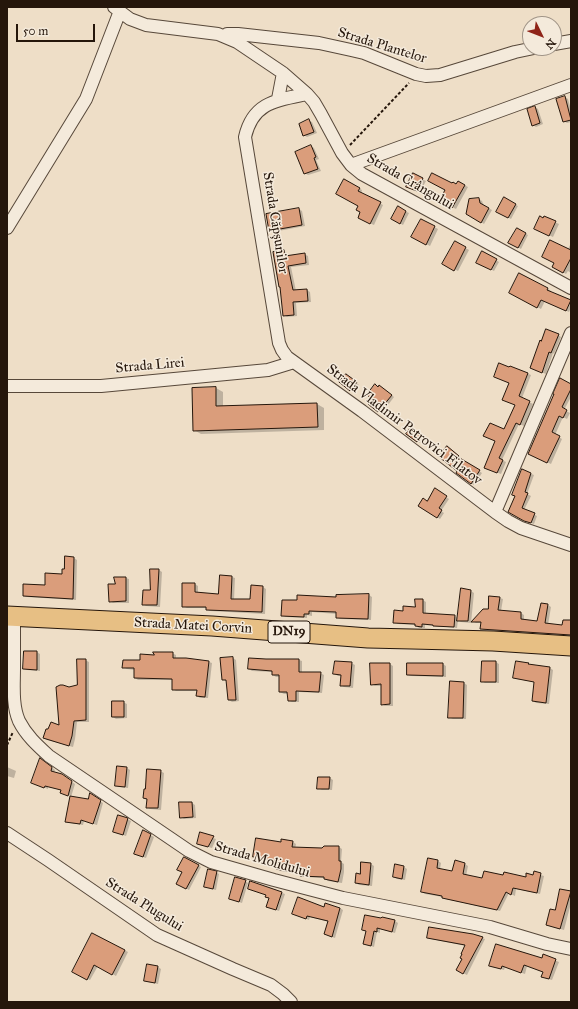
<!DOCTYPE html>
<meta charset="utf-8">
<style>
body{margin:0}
#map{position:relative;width:578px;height:1009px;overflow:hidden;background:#eedec7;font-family:"IM FELL Great Primer",serif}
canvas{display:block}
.frame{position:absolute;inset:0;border:8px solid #25160b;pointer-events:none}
.north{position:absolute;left:522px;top:16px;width:40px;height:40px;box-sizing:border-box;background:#f4eadb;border:1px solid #a19588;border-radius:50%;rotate:133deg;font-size:11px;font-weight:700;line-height:16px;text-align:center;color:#25160b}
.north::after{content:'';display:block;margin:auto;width:14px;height:18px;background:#8f2418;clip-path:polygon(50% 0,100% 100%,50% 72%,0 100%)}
.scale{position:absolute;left:16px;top:24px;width:79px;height:18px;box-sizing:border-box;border:2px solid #25160b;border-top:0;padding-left:5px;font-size:12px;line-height:14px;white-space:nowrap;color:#25160b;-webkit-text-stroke:3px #f4eadb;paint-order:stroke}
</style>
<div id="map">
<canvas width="578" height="1009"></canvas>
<div class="frame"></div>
<div class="north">N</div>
<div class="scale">50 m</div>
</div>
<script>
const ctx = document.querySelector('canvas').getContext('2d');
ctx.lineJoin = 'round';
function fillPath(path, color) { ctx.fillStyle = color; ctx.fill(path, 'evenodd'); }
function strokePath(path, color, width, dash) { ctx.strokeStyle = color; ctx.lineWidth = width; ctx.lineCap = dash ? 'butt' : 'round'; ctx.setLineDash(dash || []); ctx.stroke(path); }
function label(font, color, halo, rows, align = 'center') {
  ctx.font = font + ' "IM FELL Great Primer",serif'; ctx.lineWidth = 3; ctx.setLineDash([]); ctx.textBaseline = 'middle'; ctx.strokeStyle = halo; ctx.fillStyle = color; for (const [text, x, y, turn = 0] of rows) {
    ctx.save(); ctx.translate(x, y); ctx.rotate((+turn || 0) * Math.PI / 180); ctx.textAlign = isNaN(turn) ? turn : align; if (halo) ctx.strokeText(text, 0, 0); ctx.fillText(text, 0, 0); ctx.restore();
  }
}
fillPath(new Path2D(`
 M565 97 568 99 571 110V122L567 123 564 121Z
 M535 107 538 109 543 124 536 127 533 125Z
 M309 121 312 122 317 133 307 137 304 135Z
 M311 146 314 148 319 159 316 160 321 171 308 175 305 173Z
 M414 175 426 181 420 192 408 186Z
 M345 181 362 190 361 194 383 205 374 225 362 220V212L360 205Z
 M458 182 468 187 456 209 440 201 456 185Z
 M479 199 482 201 484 206 492 210 484 224 468 213Z
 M504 199 518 206 511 219 497 212Z
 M398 208 409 213 403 225 392 219Z
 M299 209 302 211 305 226 273 232 270 230Z
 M544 217 559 224 553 237 538 230Z
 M421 220 438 229 430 246 413 237Z
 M517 229 528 235 521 249 510 243Z
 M455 242 469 250 458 271 444 264Z
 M571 243V273L568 271 566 274 553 266 568 249Z
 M283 251 287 253V257L304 254 308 256 309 265 291 267 296 291 307 290 310 292 311 302 296 303 297 316 287 317 284 315Z
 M483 252 499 262 494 271 477 262Z
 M548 289 551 291 550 292 571 301V308L569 312 545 301 541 309 510 292Z
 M558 335 561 337 554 354 553 353 546 374 531 368Z
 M511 367 531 375 522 398 533 404 524 426 519 424 502 460 506 462 501 474 488 469 516 405 510 383Z
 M349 377 359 385 354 392 350 390Z
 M375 385 383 388 394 397 382 413 369 404 373 398Z
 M571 385V397L564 410 570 413 567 419 563 417 555 435 562 439 551 464 532 455Z
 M216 388 223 392V407L317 404 324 408V430L201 434 194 430Z
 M415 431 424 437 420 443 417 441Z
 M450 449 461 458 460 459 482 473 474 485 471 483 458 470Z
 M522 470 534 475 527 494 531 496 524 510 537 516 534 524 528 522 509 511 516 496Z
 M435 490 449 499 441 511 444 513 440 519 420 505 428 502Z
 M66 558H74L77 560 76 600 27 597 24 596 46 586 63 575 65 570Z
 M159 570 162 572 160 607 146 606 143 604 151 591Z
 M232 577 235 578 234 600H251L263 587 266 589 265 614 210 611 207 609V608H187L183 606 195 584 198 586V593L219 595Z
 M126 578 129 579V603H113L110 601 116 585Z
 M462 589 471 591 474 593 471 623 461 622 458 620 457 628 425 625V628H419L416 626V625L398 624 395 622 404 612 416 608 423 600 426 602V614L455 616 458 618Z
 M369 595 372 597 371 620 340 619 337 617V614L312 612V616L307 615V618L286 617 282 615 298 601Z
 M500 598 503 599 501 611 521 613 524 615V620L538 622 548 605 551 607 548 625 563 626 571 621V636L484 630 481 628 482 623H476L473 621 488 610Z
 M37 652 40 654V671L27 670 24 668Z
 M172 653 176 655V659L209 662 212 663 208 698H200L197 696 198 691H176L173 689V680H138L135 678V670L127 669 123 667 154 656Z
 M233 658 236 660 239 701 232 702 229 700 226 681 223 679 221 659Z
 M85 660 89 662V722H77L75 739 73 747 47 740 44 738 60 726 78 686Z
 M299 660 302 661V673H320L324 675 322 693 299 692V702H292L288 700V694H284L280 692V677H276L273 675V672L252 671 249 669Z
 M496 662 499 664V683H485L482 681Z
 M351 663 355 665 353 688 344 687 341 685 342 676H338L335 674Z
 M390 664 393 666V706H385L382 704V686H375L372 684Z
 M443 664 446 666V677L411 676 408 675Z
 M531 666 550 668 553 670 549 704 536 703 533 701 535 682 517 679 514 677Z
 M464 683 467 685 466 719H453L449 717Z
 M123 702 127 704V718L116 719 113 717Z
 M44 761 55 770 54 773 65 777 75 784 71 797 89 800 90 795 103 803 97 825 84 821 83 825 70 823 67 821 71 796 62 793V790L48 787V789L35 784Z
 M7 767 16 771 14 778 7 776Z
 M127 768 130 770 128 788 119 787 116 785Z
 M160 771 164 773 161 810 150 809 147 807 148 800 144 798Z
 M330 778 333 780 332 790H322L318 788Z
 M192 803 195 805 196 818 184 819 181 817Z
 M127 819 131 821 126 836 114 832Z
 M143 831 154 837 146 858 138 855Z
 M201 834 216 839 212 848 201 845Z
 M282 840 293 842 296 844 295 849 322 850 339 847 342 849 341 862 344 864V872L342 883 328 881 324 878 304 877 301 876V874L280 871 277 869 278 862 258 858 254 856 281 843Z
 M184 858 201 867 189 890 177 883 183 872Z
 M428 859 438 861 441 863 440 869 453 873 456 862 465 864 468 866 466 876 483 879 526 878 533 876 534 873 544 876 540 894 516 889 515 896 509 893 500 911 446 899 443 897 425 894 422 892Z
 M362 863 371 864 374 866 372 886 359 885 356 883 361 875Z
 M396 865 404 867 407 869 405 880 397 879 394 877Z
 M216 872 219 874 216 890 208 888 205 886Z
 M245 881 248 883 242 903 230 899Z
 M251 882 285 894 279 911 270 908V898Z
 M561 890 571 893V903L564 930 550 926 547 924 555 912Z
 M324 908H340L343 910 335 938 329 936V922L310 917 309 920 296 915Z
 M395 921 398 923 395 933 380 929V933L377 932 374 947 368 945 365 943 366 931 363 930Z
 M92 934 128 952 116 976 98 966 90 980 73 971Z
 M428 938H482L485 939 467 975 457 970 463 959 466 946 431 939Z
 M544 956 559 962 552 980 545 978 544 972 527 966 525 974 505 967 504 970 494 967 543 959Z
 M158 967 161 969 158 984 148 982 145 980Z`), '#0003');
const building = new Path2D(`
 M565 96 571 120 563 122 556 99Z
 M535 106 540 123 532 126 527 109Z
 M309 119 314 132 303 136 299 124Z
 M311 145 316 157 314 158 318 169 304 174 295 152Z
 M413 173 423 178 417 191 406 187Z
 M432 173 452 183 453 182 456 184 458 181 465 185 452 208 439 201 445 190 428 181Z
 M344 179 360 188 358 191 381 202 370 224 358 218 360 212 356 210 358 206 336 194Z
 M504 197 516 204 508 218 496 212Z
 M479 198 480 203 489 208 481 223 466 214 469 199Z
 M398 206 406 211 400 224 391 219Z
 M299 208 302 225 269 231 266 214Z
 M540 216 543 218 544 216 556 221 549 236 534 229Z
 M421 219 435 226 426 245 411 237Z
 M517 228 526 233 518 248 508 243Z
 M550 240 571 250V258L563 273 552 267 554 263 542 257Z
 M455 241 466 247 454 271 442 264Z
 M284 250 285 256 305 253 306 263 288 266 293 290 307 289 308 301 293 302 294 315 283 316 280 287H279L273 252Z
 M482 251 497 259 491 270 476 263Z
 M519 273 548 288 547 290 571 300 566 311 541 300 537 308 509 293Z
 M546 329 559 334 551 353 549 352 542 373 530 368 540 340 541 341Z
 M499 363 509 367 510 366 528 373 519 396 530 401 520 425 516 423 499 458 503 460 497 473 484 468 495 441 483 436 490 423 504 429 515 405 502 400 509 383 494 377Z
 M346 374 357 382 350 391 339 382Z
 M560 378 571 384V389L562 407 567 410 563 418 559 416 552 432 560 436 547 463 528 454 554 394H553Z
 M375 384 378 387 379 385 392 395 378 412 368 404 372 399 367 395Z
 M216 387V406L317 403 318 427 193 431 192 388Z
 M411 427 422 435 417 442 406 434Z
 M447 446 459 456 458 457 480 470 471 484 456 473 457 471 439 457Z
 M522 469 531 473 525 492 528 493 522 508 535 513 531 523 524 521 508 512 515 496 512 495Z
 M435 488 447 496 439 508 442 510 437 518 418 506 423 498 427 501Z
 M65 556 74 557 73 599 23 596V584L45 585V573L62 574V569H64Z
 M150 569H159L157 605H142L143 590H150Z
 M220 575 232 576 231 599H250L251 585 263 586 262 612 206 610V607H182V583H195V592L218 594Z
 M114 577H126V601L109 602 108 584H115Z
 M461 588 471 590 468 621H457Z
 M369 594 368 619 336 618V612L309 611V614H304V617L281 616 282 600H297V595L336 597V595Z
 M489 596 500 597 498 610 521 612V619L537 621 541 603 548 604 545 623 562 625 563 620H571V635L480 629 481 622H471L483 609H488Z
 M415 599H423V613L455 615 454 627 433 626V625L422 624V627L415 626V624L393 623 394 610 403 611V606L415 607Z
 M24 651H37V670L23 669Z
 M153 652H173V658H186L209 661 205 697 196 696 197 690H172V679L134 678V668H122L123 660H140V654L154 655Z
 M233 657 236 700H228L226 680H222L220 658Z
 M249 658 266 659H299V672H321L319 692 296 691V701H288L287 692H279V675H272V671L248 669Z
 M77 659H86V720L74 721 72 736 69 746 43 738 46 729H48L51 722 59 725 56 687 60 685H63L69 687 77 685Z
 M335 661 352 662 350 686H340L341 675 333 674Z
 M482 661H496V682H481Z
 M516 661 529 663 528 664 550 667 546 703 532 701 534 682 513 678Z
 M370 663H390V704L381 705V684L371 685Z
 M407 663H443V676L407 675Z
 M450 681 464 682 463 718H448Z
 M112 701H124V717H112Z
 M40 758 52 767 51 771 62 774 72 781 68 796 60 793 61 790 45 786 44 788 31 783Z
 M117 766 127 767 125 787 115 786Z
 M147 769 161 770 158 808H146L147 799 143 798 144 789H145Z
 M318 777H330L329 789H317Z
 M90 793 101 800 93 824 81 820 80 824 65 822 70 796 88 799Z
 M179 802H192L193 817 180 818Z
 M118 815 128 818 123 835 113 832Z
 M143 830 151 834 143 857 134 854Z
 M200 832 214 836 208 847 197 844Z
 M256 838 281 842V839L293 841 292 847 322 848 324 846H339V861H341V869L338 882 324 879V877L300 876V874L276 869 277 861 253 857Z
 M184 857 199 865 186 889 176 884 182 872 177 870Z
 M428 858 438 860 437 868 452 871 455 860 465 863 463 874 482 878 484 871 503 875 504 872 526 877V873L533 875 534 871 541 873 537 893 513 888 511 895 506 892 497 910 442 898V896L421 892Z
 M361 862 371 863 369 885 355 883 356 873 360 874Z
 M395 864 404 866 402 879 393 877Z
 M208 869 217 871 213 889 204 887Z
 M235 877 246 880 239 902 229 899Z
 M250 881 282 892 276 910 266 907 269 898 265 897 266 895 248 889Z
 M560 889 571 891 560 929 546 925 550 909 555 910Z
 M298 897 324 907 325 903 340 908 332 937 324 934 328 921 307 916 306 919 292 914Z
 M365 915 381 918 382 917 395 920 392 932 377 928V932L374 931 371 946 363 944 366 931 362 930Z
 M429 927 473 934 483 937 463 974 456 970 462 959 460 958 462 954H461L465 945 427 938Z
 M92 933 125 950 112 975 94 965 87 980 72 972Z
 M496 944 542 958 543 954 556 959 549 979 541 977 543 972 524 965 521 973 502 966 501 969 489 966Z
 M147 964 158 966 155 983 144 981Z`);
fillPath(building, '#da9d7b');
strokePath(building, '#25160b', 1);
const street = new Path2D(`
 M114 7 130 19 146 25 218 34 237 42 283 73 307 94 314 102 321 114 342 153 351 165 362 174 571 288
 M227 34H238L319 43 351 50 364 53 416 74 426 76 440 75 515 52 534 48
 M554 44 571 41
 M307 94C277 100 253 102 245 137L279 343 282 350 287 357 362 411 495 512 508 521 521 528 571 545
 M278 99 283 73
 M351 165 571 85
 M7 228 86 99 120 11
 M7 386H101L268 370 294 362
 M495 512 571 333
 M14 616C14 634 14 651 14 669 14 685 12 705 19 721 26 735 37 745 49 756L139 817 189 851 211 862 274 880 343 898 490 927 547 944 571 949
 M7 833 48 860 157 935 233 969 271 985 283 994 291 1002`);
const primary = new Path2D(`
 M7 616 212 626 368 638 412 639 493 641 571 646`);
strokePath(street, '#57483a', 14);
strokePath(primary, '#25160b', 21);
strokePath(new Path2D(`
 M350 145 409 83
 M7 745 13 732`), '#25160b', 2, [3, 2]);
strokePath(street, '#f4eadb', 12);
strokePath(primary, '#e7bf84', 19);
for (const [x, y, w] of [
 [289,632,42]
]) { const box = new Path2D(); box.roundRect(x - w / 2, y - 11, w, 22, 3); ctx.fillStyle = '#f4eadb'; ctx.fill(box); strokePath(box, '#25160b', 1); }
label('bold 13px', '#25160b', null, [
 ["DN19",289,632]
]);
label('14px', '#25160b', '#f4eadb', [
 ["Strada Plantelor",382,46,17],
 ["Strada Crângului",410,182,30],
 ["Strada Căpșunilor",275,223,81],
 ["Strada Lirei",150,366,-5],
 ["Strada Vladimir Petrovici Filatov",404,425,37],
 ["Strada Matei Corvin",193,626,3],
 ["Strada Molidului",262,860,16],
 ["Strada Plugului",144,905,32]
]);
</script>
